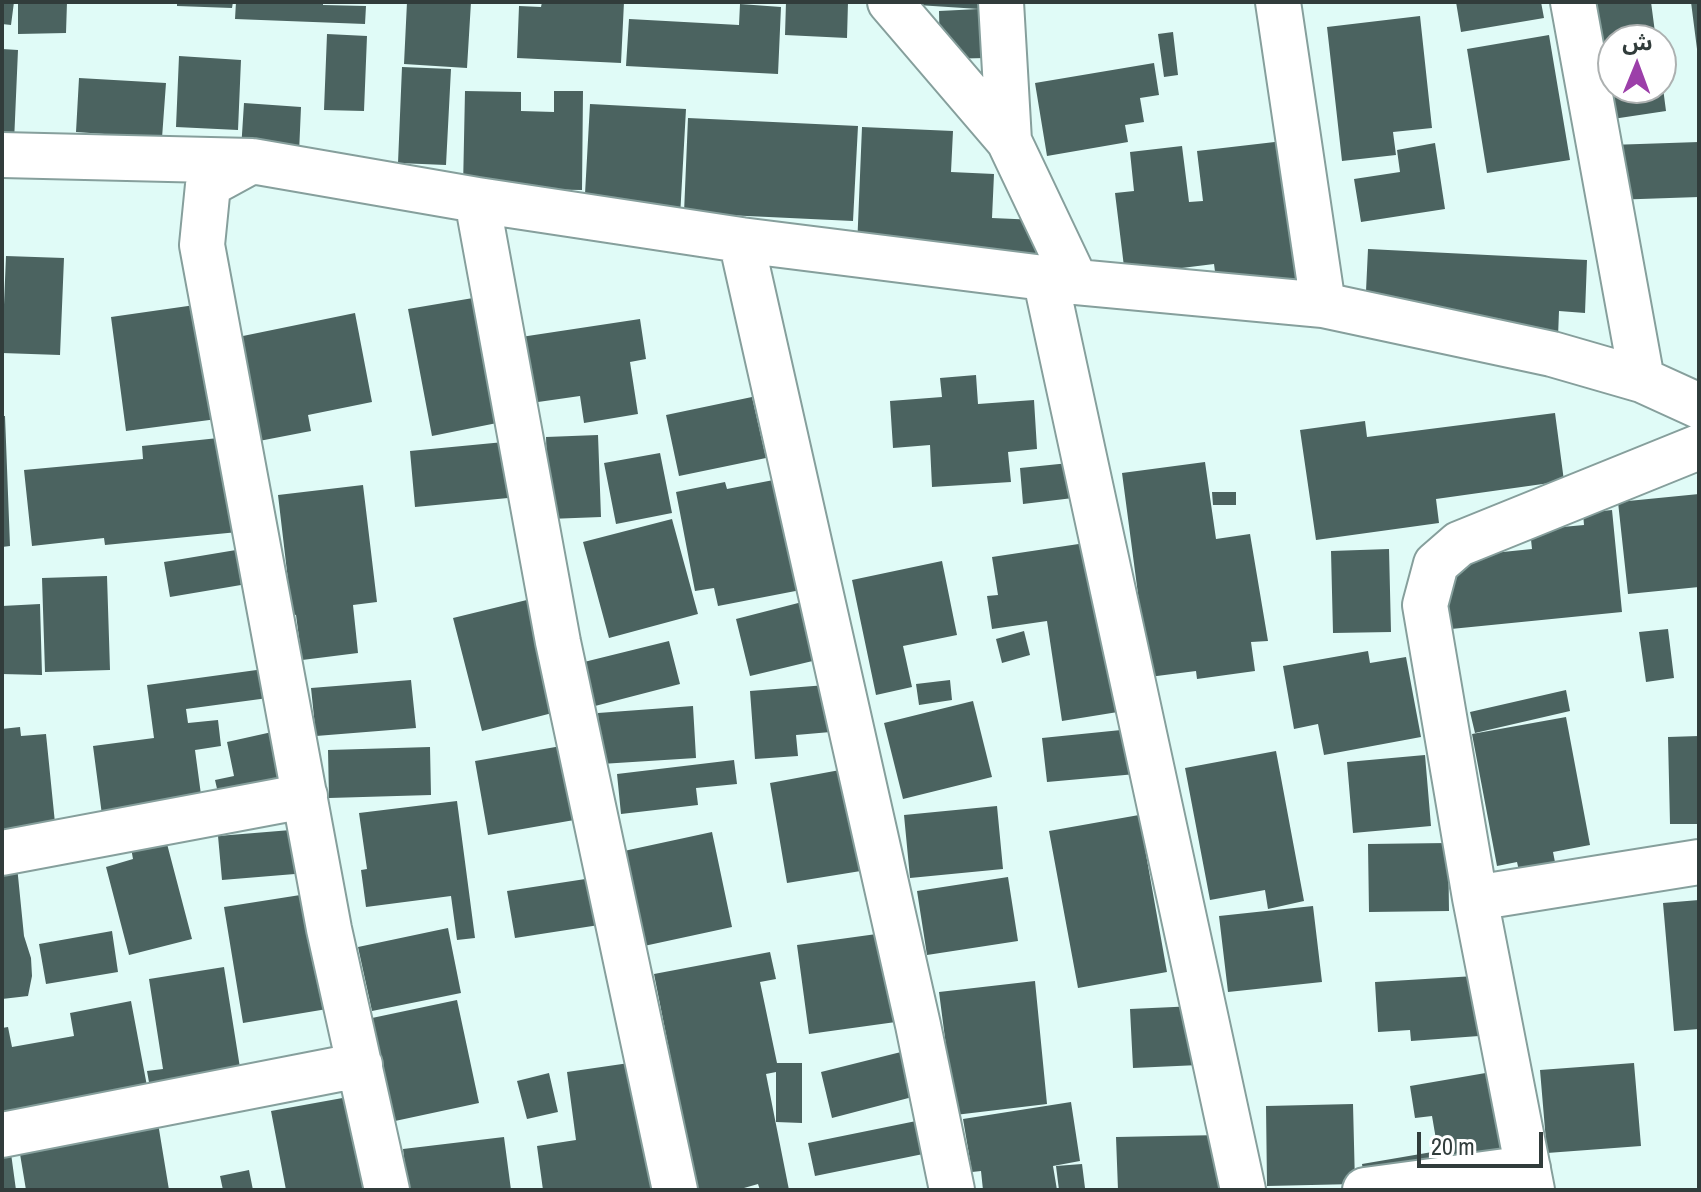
<!DOCTYPE html>
<meta charset="utf-8">
<style>
body{margin:0}
#map{position:relative;width:1701px;height:1192px;overflow:hidden;background:#e0fbf7;font-family:"Archivo Narrow","Noto Sans Arabic",sans-serif}
canvas{display:block}
.frame{position:absolute;inset:0;border:4px solid #313c3b;pointer-events:none}
.north{position:absolute;left:1597px;top:24px;width:80px;height:80px;box-sizing:border-box;background:#fff;border:2px solid #adb1b1;border-radius:50%;rotate:1deg;font-size:22px;font-weight:700;line-height:32px;text-align:center;color:#313c3b}
.north::after{content:'';display:block;margin:auto;width:28px;height:36px;background:#9c3fa9;clip-path:polygon(50% 0,100% 100%,50% 72%,0 100%)}
.scale{position:absolute;left:1417px;top:1132px;width:126px;height:36px;box-sizing:border-box;border:4px solid #313c3b;border-top:0;padding-left:10px;font-size:24px;line-height:28px;white-space:nowrap;color:#313c3b;-webkit-text-stroke:6px #fff;paint-order:stroke}
</style>
<div id="map">
<canvas width="1701" height="1192"></canvas>
<div class="frame"></div>
<div class="north">ش</div>
<div class="scale">20 m</div>
</div>
<script>
const ctx = document.querySelector('canvas').getContext('2d');
ctx.lineJoin = 'round';
function fillPath(path, color) { ctx.fillStyle = color; ctx.fill(path, 'evenodd'); }
function strokePath(path, color, width, dash) { ctx.strokeStyle = color; ctx.lineWidth = width; ctx.lineCap = dash ? 'butt' : 'round'; ctx.setLineDash(dash || []); ctx.stroke(path); }
fillPath(new Path2D(`
 M2 2H14L11 25 2 24Z
 M18 2H67L66 33 18 34Z
 M177 2H233L232 8 177 6Z
 M236 2H323V5L366 6 365 24 235 19Z
 M407 2H471L467 68 404 64Z
 M542 2H624L621 63 517 58 519 6 541 7Z
 M786 2H848L847 38 785 35Z
 M902 2H982L987 58 940 59 939 11 979 9 902 4Z
 M1456 2H1541L1544 18 1461 32Z
 M1576 2H1651L1656 40H1613V88H1663L1666 111 1606 120Z
 M1691 2H1699V49H1697Z
 M740 4 781 7 778 74 626 66 629 19 739 25Z
 M1420 16 1432 128 1393 132 1396 155 1342 161 1327 27Z
 M1173 32 1178 75 1164 77 1158 34Z
 M327 34 367 36 364 111 324 110Z
 M1549 35 1570 160 1487 173 1467 49Z
 M2 49 18 50 14 142 2 141Z
 M179 56 241 60 238 130 176 127Z
 M1154 63 1159 95 1140 98 1144 122 1125 125 1128 142 1047 156 1035 83Z
 M402 67 451 69 446 165 398 163Z
 M79 78 166 83 162 138 76 132Z
 M465 91 521 92V111L554 112V91H583L582 190 463 188Z
 M244 103 301 107 299 153 241 150Z
 M590 104 686 109 680 217 584 212Z
 M688 118 858 126 853 221 684 213Z
 M862 127 953 131 951 172 994 174 992 218 1037 220 1036 256 857 248Z
 M1292 140 1309 283 1218 294 1214 264 1125 275 1115 193 1134 191 1130 152 1182 146 1189 202 1203 201 1197 151Z
 M1699 142V197L1611 200 1610 145Z
 M1435 143 1445 209 1361 222 1354 179 1400 172 1397 150Z
 M1368 249 1587 260 1585 313 1559 311 1558 337 1501 334 1502 319 1365 312Z
 M6 256 64 258 60 355 2 353Z
 M479 297 502 422 432 436 408 309Z
 M202 304 217 419 126 431 111 317Z
 M355 313 372 402 308 415 311 431 259 441 238 337Z
 M640 319 646 359 630 362 638 414 584 423 580 396 531 403 521 337Z
 M976 375 978 404 1034 400 1037 449 1008 452 1011 482 932 487 930 445 893 448 890 401 942 397 940 378Z
 M752 397 766 458 679 476 666 415Z
 M1555 413 1564 481 1436 499 1439 523 1316 540 1300 430 1365 421 1367 437Z
 M2 416H5L10 546 2 547Z
 M598 435 601 517 549 519 546 437Z
 M228 437 238 532 105 545 104 538 32 546 24 470 143 459 142 446Z
 M504 442 508 498 415 507 410 451Z
 M660 453 672 513 616 524 604 463Z
 M1205 462 1216 539 1250 534 1268 641 1251 642 1255 671 1197 679 1196 671 1149 677 1122 473Z
 M1069 463 1073 498 1023 504 1020 468Z
 M789 477 811 588 718 606 714 588 695 591 676 492 725 482 727 489Z
 M363 485 377 602 353 605 358 653 302 660 296 615 292 614 278 495Z
 M1212 492H1236V505H1213Z
 M1699 494V587L1628 594 1618 502Z
 M1612 510 1622 612 1451 629 1444 558 1532 549 1530 530 1584 525 1583 513Z
 M672 519 698 614 609 638 583 542Z
 M1092 542 1124 711 1062 721 1047 621 992 629 987 596 998 595 992 557Z
 M1389 549 1391 632 1333 633 1331 551Z
 M236 550 241 585 170 597 164 562Z
 M942 561 957 635 903 646 912 687 876 695 852 580Z
 M107 576 110 670 45 672 42 578Z
 M535 598 564 710 482 731 453 618Z
 M806 601 821 659 750 676 736 619Z
 M40 604 42 675 2 674V606Z
 M1668 629 1674 678 1646 682 1639 632Z
 M1024 631 1030 655 1002 663 996 639Z
 M669 641 680 684 595 706 584 662Z
 M1368 651 1370 663 1406 657 1421 737 1324 755 1318 724 1294 729 1283 666Z
 M264 669 268 698 186 709 188 723 218 720 221 746 195 750 202 802 102 815 93 746 154 738 147 685Z
 M411 680 416 728 316 736 311 688Z
 M950 680 952 700 919 705 916 684Z
 M839 684 842 731 796 735 798 756 755 759 750 691Z
 M1566 690 1570 711 1475 733 1470 712Z
 M973 701 992 777 903 799 884 723Z
 M693 706 696 758 601 764 598 713Z
 M1566 717 1590 845 1553 852 1559 882 1523 888 1517 862 1497 866 1472 734Z
 M20 727 21 736 46 734 55 823 14 827 17 850 2 851V729Z
 M1131 729 1136 774 1047 782 1042 738Z
 M281 730 294 790 221 806 215 780 234 776 227 742Z
 M1699 736V824H1670L1668 737Z
 M567 745 580 819 488 835 475 761Z
 M430 747 431 795 329 798 328 750Z
 M1276 751 1304 901 1268 909 1265 890 1210 900 1185 768Z
 M1425 755 1431 826 1353 833 1347 762Z
 M734 760 737 784 696 788 698 805 621 814 617 774Z
 M856 767 873 869 787 883 770 783Z
 M457 801 475 938 457 940 451 896 366 907 361 870 367 869 359 813Z
 M997 806 1003 869 910 878 904 815Z
 M1139 815 1167 972 1078 988 1049 831Z
 M303 829 307 873 222 880 218 836Z
 M712 832 732 927 644 946 624 851Z
 M166 840 192 939 129 955 106 867 133 859 131 848Z
 M1448 843 1449 911 1369 912 1368 844Z
 M17 866 24 936 31 958 32 976 28 996 2 999V868Z
 M1008 877 1018 941 927 955 917 891Z
 M592 878 599 925 515 938 507 891Z
 M313 893 333 1008 243 1023 224 907Z
 M1699 900V1029L1674 1031 1663 903Z
 M1313 906 1322 982 1228 992 1219 916Z
 M448 928 461 993 372 1011 358 947Z
 M112 931 118 972 46 984 39 944Z
 M891 932 903 1021 809 1034 797 945Z
 M770 952 776 979 760 982 777 1063H802V1123L776 1122V1072L766 1074 789 1190H760L758 1184 737 1190H697L654 974Z
 M224 967 241 1074 150 1088 147 1071 163 1069 149 979Z
 M1475 976 1479 1036 1411 1041 1410 1030 1378 1032 1375 982Z
 M1035 981 1047 1104 955 1115 939 992Z
 M457 1000 479 1103 395 1121 372 1018Z
 M131 1001 150 1102 2 1130V1028L8 1027 12 1047 74 1036 70 1013Z
 M1196 1006 1199 1065 1133 1068 1130 1009Z
 M909 1050 920 1095 832 1118 821 1072Z
 M636 1062 653 1190H543L537 1146 576 1140 567 1072Z
 M1634 1063 1641 1146 1547 1153 1540 1070Z
 M1503 1070 1517 1158 1365 1183 1362 1164 1438 1151 1432 1116 1415 1118 1410 1086Z
 M549 1073 558 1112 527 1119 517 1081Z
 M359 1095 377 1190H286L271 1111Z
 M1071 1102 1080 1161 1053 1166 1057 1190H983L981 1171 972 1172 963 1119Z
 M1353 1104 1355 1184 1267 1186 1266 1106Z
 M926 1119 933 1152 815 1176 808 1143Z
 M158 1123 169 1190H26L19 1148Z
 M1222 1135 1223 1190H1118L1116 1137Z
 M504 1137 511 1190H408L403 1149Z
 M10 1146 16 1190H2V1147Z
 M1082 1164 1085 1188 1059 1190 1056 1166Z
 M249 1170 253 1190H223L220 1176Z`), '#4b6360');
const street = new Path2D(`
 M890 2 1009 141 1076 282
 M1001 2 1009 141
 M1278 2 1323 305
 M1573 2 1642 380
 M2 155 252 161
 M477 200 558 642 675 1190
 M741 240 918 1025 952 1190
 M1045 277 1243 1190
 M2 853 305 796
 M1475 898 1699 862
 M2 1135 360 1065
 M387 1190 329 929 202 245 208 185 252 161 477 200 741 240 1076 282 1323 305 1552 354 1642 380 1699 406
 M1365 1190 1528 1168
 M1532 1190 1475 898 1425 605 1436 564 1459 544 1699 447`);
strokePath(street, '#869f9c', 48);
strokePath(street, '#fff', 44);
</script>
